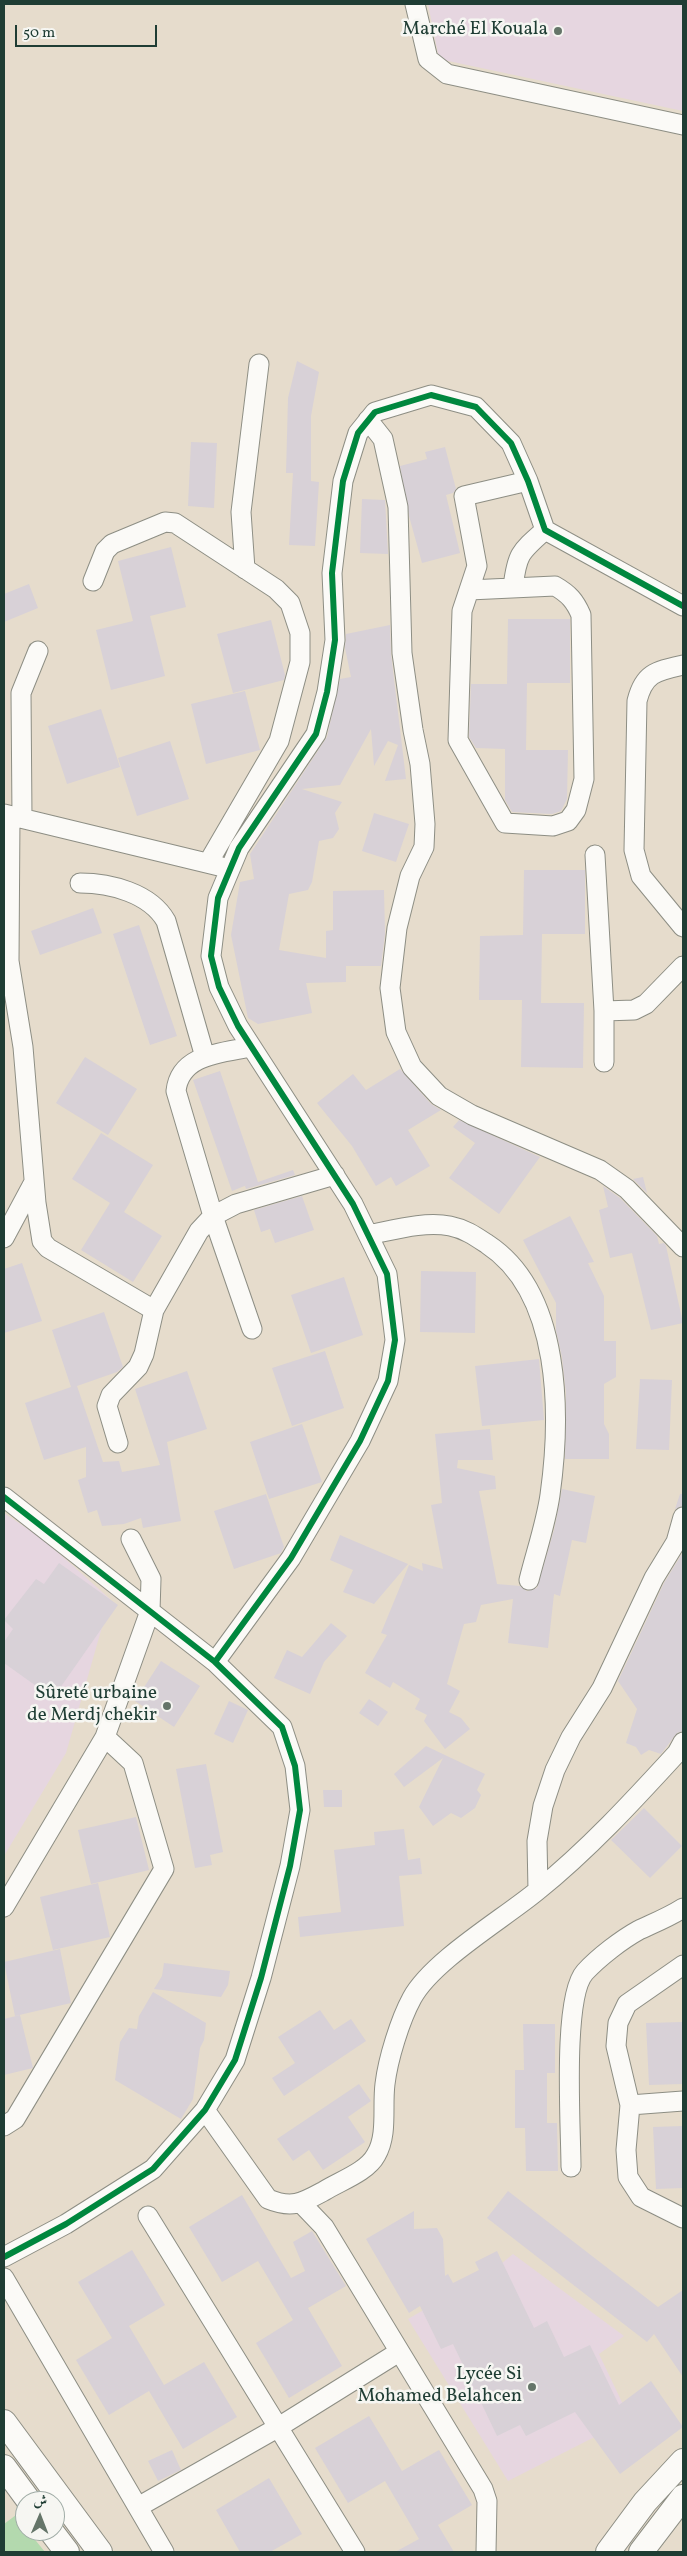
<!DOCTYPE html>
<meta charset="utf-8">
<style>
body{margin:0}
#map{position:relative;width:687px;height:2556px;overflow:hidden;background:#e6dccc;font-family:Vollkorn,Amiri,serif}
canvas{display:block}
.frame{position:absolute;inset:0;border:5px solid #1f3d34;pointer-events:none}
.north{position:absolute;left:15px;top:2491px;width:50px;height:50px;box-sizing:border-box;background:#f6f6f2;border:1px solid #a0aca6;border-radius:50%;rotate:1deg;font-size:14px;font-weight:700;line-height:20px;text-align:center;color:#1f3d34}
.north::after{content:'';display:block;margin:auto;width:18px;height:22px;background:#657569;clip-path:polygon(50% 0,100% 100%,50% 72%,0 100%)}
.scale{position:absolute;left:15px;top:25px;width:142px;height:22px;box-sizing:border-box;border:2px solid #1f3d34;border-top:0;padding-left:6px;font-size:15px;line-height:18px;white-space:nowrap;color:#1f3d34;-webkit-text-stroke:4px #f6f6f2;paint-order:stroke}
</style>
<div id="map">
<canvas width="687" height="2556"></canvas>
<div class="frame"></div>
<div class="north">ش</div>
<div class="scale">50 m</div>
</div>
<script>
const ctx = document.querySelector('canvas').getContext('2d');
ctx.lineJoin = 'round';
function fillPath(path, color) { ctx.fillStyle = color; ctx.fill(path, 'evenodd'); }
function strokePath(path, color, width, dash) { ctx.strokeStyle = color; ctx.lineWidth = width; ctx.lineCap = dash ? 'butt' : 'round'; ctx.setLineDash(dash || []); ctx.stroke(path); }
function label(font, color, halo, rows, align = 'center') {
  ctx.font = font + ' Vollkorn,serif'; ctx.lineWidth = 5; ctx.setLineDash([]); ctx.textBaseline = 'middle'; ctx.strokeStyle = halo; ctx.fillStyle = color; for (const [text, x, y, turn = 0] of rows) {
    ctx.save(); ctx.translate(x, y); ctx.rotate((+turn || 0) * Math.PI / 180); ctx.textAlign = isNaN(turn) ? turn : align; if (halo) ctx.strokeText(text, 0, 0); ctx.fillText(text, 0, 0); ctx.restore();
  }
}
fillPath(new Path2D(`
 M428 4H683V111L439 59Z
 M4 1513 43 1539 110 1599 66 1753 4 1856Z
 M513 2254 624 2336 599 2354 630 2419 508 2481 408 2319 495 2269Z`), '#e6d6e0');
fillPath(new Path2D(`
 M16 2515 25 2527V2531H28L45 2552H4V2524Z`), '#b3d9ae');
fillPath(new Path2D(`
 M297 361 319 372 311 416V481L319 482 315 546 289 545 293 473H286L288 398Z
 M191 442 217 443 214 508 188 506Z
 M445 447 456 489 453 493 446 495 460 553 422 563 409 516 400 466 427 459 425 452Z
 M362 499 385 500 388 554 360 553Z
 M171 547 186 607 150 616 165 676 111 690 96 630 133 621 118 561Z
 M29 584 38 608 4 622V594Z
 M508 619H570V683H527L526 750H568L567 799 561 811 552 814 512 812 505 800V749L476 748 469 737 471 684H507Z
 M271 620 285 675 284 680 233 693 217 634Z
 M390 625 391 654 406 779 385 781 398 745 388 741 374 766 371 729 340 785 302 789 342 802 335 813 339 829 333 838 319 841 312 882 308 890 289 894 279 950 326 958V931L333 930V891L384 890 385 934 381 966H346V982L306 983 312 1013 258 1024 248 1018 231 935 240 882 254 879 250 854 327 737 340 679 351 677 345 648 346 634Z
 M245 691 260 750 206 764 191 704Z
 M101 709 120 767 67 784 48 726Z
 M170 741 189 799 137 816 118 758Z
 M374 813 409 824 396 862 362 851Z
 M524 870H585V934H542L541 1003H584L583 1068 521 1067 522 1000H479L480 936 523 935Z
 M93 908 102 933 40 955 31 931Z
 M139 925 177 1036 150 1045 113 934Z
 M85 1057 137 1089 108 1135 56 1103Z
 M400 1069 431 1104 441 1110 408 1130 430 1166 396 1186 391 1177 376 1186 352 1146 317 1103 353 1074 366 1090Z
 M220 1071 258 1182 293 1170 295 1175 246 1189 245 1186 247 1185 232 1191 193 1080Z
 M459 1120 540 1157 499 1214 449 1178 475 1143 453 1127Z
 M101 1133 153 1165 124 1212 162 1236 133 1282 81 1250 110 1203 72 1179Z
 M643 1177 647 1193 633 1179Z
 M603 1186 620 1198 657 1236 659 1244 664 1243 666 1246 683 1323 651 1330 632 1253 610 1258 599 1210 608 1207Z
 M302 1196 314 1230 275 1243 270 1229 261 1232 254 1210Z
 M570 1216 594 1262 588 1263 604 1296V1341H616V1377L604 1384V1424L609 1434V1459H565L566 1393 562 1357 556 1331V1303L523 1240Z
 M22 1263 42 1321 4 1333V1269Z
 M421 1271 476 1272 475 1333 420 1332Z
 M344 1277 363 1335 311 1353 291 1295Z
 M104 1312 123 1367 117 1372 77 1386 103 1462 119 1461 122 1472 160 1465 135 1389 187 1371 207 1429 167 1442 181 1521 143 1528 141 1518 124 1524 102 1526 97 1510 88 1513 78 1480 86 1477V1447L44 1460 25 1403 71 1387 52 1330Z
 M325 1351 344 1408 292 1426 272 1368Z
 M539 1359 544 1420 482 1426 475 1366Z
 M640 1379 672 1380 669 1450 636 1449Z
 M302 1424 322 1482 269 1499 250 1442Z
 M490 1429 493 1460H458L457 1468 495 1476 496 1489 479 1491 497 1584 520 1586 527 1591 537 1588 554 1530 562 1489 595 1496 586 1543 572 1540 560 1596 554 1594 548 1648 508 1643 513 1599 481 1605 476 1622 464 1624 447 1684 460 1691 449 1712 461 1718 470 1729 445 1749 424 1721 427 1715 415 1709 420 1699 393 1682 390 1688 365 1673 387 1635 381 1633 409 1565 423 1571 422 1563 443 1569 431 1505 442 1503 435 1434Z
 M266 1494 284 1547 281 1553 234 1569 214 1511Z
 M680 1494H683V1506L675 1509Z
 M340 1535 408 1564 374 1604 343 1592 353 1570 330 1560Z
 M683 1552V1731L677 1733 661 1754 649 1750 641 1755 636 1747 626 1743 637 1709 618 1681 664 1583Z
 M59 1563 118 1605 60 1688 53 1684 46 1693 4 1663V1642L13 1629 4 1620 36 1579 44 1584Z
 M331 1623 347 1636 324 1662 310 1694 274 1678 287 1650 302 1657Z
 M161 1661 200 1686 174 1727 135 1701Z
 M369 1699 388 1712 378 1726 359 1713Z
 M229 1701 248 1710 233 1743 214 1734Z
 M426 1746 485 1774 477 1790 481 1795 475 1808 461 1818 451 1813 433 1826 419 1807 443 1758 404 1787 394 1774Z
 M206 1764 223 1852 210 1855 212 1865 195 1868 176 1769Z
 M323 1790H342V1807H324Z
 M644 1808 682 1846 650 1878 611 1840Z
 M136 1817 149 1870 91 1884 78 1830Z
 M404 1829 408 1860 420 1858 422 1874 399 1876 404 1926 300 1937 298 1917 341 1912 334 1850 375 1845 374 1832Z
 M98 1883 110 1937 53 1950 40 1897Z
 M60 1949 71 2003 15 2016 4 1962Z
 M164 1963 230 1971 228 1985 221 1997 154 1989 162 1976Z
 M153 1992 206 2023 204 2040 200 2048 193 2099 181 2119 115 2080 120 2042 129 2028 137 2029 139 2016Z
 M320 2010 334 2030 351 2019 366 2041 284 2096 272 2078 295 2063 278 2037Z
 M20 2015 33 2068 4 2075V2019Z
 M683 2022V2084L649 2085 646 2023Z
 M523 2024H555V2073H547V2123H557L558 2171H526L525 2128H515V2070H524Z
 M359 2084 371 2101 348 2117 365 2142 323 2170 309 2150 293 2161 277 2139Z
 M683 2126V2188L656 2189 653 2127Z
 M508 2191 658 2307 683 2290V2377L654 2334 647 2342 487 2218Z
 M242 2195 291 2278 305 2271 293 2242 312 2231 346 2286 308 2308 342 2366 289 2398 256 2343 293 2320 258 2261 222 2282 189 2227Z
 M414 2211V2229L437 2228 443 2239 445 2276 448 2274 453 2283 479 2270 475 2262 497 2251 534 2328 547 2321 564 2357 590 2345 619 2405 651 2381 683 2427 620 2474 575 2412 526 2436 520 2425 497 2436 453 2344 441 2349 420 2306 409 2313 366 2239Z
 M132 2250 165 2305 129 2326 164 2385 204 2362 237 2417 183 2449 149 2391 109 2415 76 2360 112 2338 78 2282Z
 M369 2416 402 2471 439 2450 472 2505 438 2525 454 2552H395L419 2539 385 2481 348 2503 315 2448Z
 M172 2450 181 2470 158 2481 148 2461Z
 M269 2478 302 2534 270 2552H240L216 2510Z`), '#d8d1d7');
const minor = new Path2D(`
 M415 4 428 59 447 74 683 125
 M368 420 383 439 398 507 402 653 413 730 420 764 425 824 424 847 410 876 397 928 390 988 396 1032 412 1067 439 1096 472 1115 600 1170 627 1189 683 1247
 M245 569 241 512 259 364
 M93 581 105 551 112 544 165 522 175 523 276 589 290 603 300 633V662L279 741 208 863
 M513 587C517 554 520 552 545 530
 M469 590 555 586C569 594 575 601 581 615L584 779 576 810 568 821 553 826 505 823 458 740 462 611 477 566 464 496 528 481
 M683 665C656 671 644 673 637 701L634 850 641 876 683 927
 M4 814 219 866
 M10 816 9 961 23 1047 36 1203 42 1241 48 1248 154 1310
 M22 818 21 693 38 651
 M595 855 604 1011V1062
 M80 883C110 883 150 893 166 921L205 1057
 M604 1011 634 1010 646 1004 683 966
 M251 1047C222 1053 180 1054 176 1091L213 1216 252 1329
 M368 1235C394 1230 424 1221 450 1226 465 1229 475 1236 487 1244 562 1293 561 1416 550 1495 546 1523 536 1552 529 1580
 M4 1238 34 1182
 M118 1443 107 1406 111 1395 138 1367 144 1354 154 1310 199 1231 213 1216 236 1204 335 1175
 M4 1497 215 1662 282 1727 295 1766 300 1810 290 1866 261 1978 235 2060 205 2110 153 2169 66 2224 4 2257
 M215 1662 291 1558 360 1441 388 1381 395 1340 387 1274 353 1204 238 1026 219 987 211 956 218 898 239 848 316 734 327 692 335 640 332 573 343 481 358 433 375 412 431 395 476 407 511 443 528 481 545 530 683 606
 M538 1890 537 1841 543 1806 555 1770 571 1737 602 1688 654 1578 676 1542 683 1517
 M4 1907 105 1737 150 1611 151 1579 131 1539
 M683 1965 627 2004 618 2023 616 2046 630 2105 626 2150 628 2177 641 2197 683 2218
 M630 2105 683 2101
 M205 2110 268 2199C292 2209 302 2203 324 2191 340 2181 367 2172 376 2155 388 2135 382 2107 385 2084 388 2059 400 2020 412 1998 432 1961 503 1919 537 1891 588 1850 633 1801 677 1753L683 1742
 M4 2126 15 2119 164 1869 133 1763 105 1737
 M571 2167C571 2129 562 1997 585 1972 599 1957 621 1940 639 1930 654 1923 669 1917 683 1908
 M301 2203 324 2227 483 2489 487 2501 486 2552
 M148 2216 355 2552
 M4 2278 164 2552
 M138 2507 277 2428 399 2352`);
const tertiary = new Path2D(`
 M4 2422 100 2552
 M4 2467 29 2501
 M51 2531 67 2552
 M608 2552 645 2502 683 2461
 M641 2552 683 2497`);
strokePath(minor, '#8d8e84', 21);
strokePath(tertiary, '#8d8e84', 26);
strokePath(minor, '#fbfaf7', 19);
strokePath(tertiary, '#fbfaf7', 24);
strokePath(new Path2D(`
 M4 1497 215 1662 282 1727 295 1766 300 1810 290 1866 261 1978 235 2060 205 2110 153 2169 66 2224 4 2257
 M215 1662 291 1558 360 1441 388 1381 395 1340 387 1274 353 1204 238 1026 219 987 211 956 218 898 239 848 316 734 327 692 335 640 332 573 343 481 358 433 375 412 431 395 476 407 511 443 528 481 545 530 683 606`), '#00873e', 6);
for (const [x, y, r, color] of [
 [558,31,5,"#657569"],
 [167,1706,5,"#657569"],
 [532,2387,5,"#657569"]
]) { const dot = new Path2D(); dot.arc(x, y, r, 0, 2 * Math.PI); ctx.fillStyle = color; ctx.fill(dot); strokePath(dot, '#f6f6f2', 2); }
label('19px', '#1f3d34', '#f6f6f2', [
 ["Marché El Kouala",548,31],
 ["Sûreté urbaine",157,1695],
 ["de Merdj chekir",157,1717],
 ["Lycée Si",522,2376],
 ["Mohamed Belahcen",522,2398]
], 'right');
</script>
